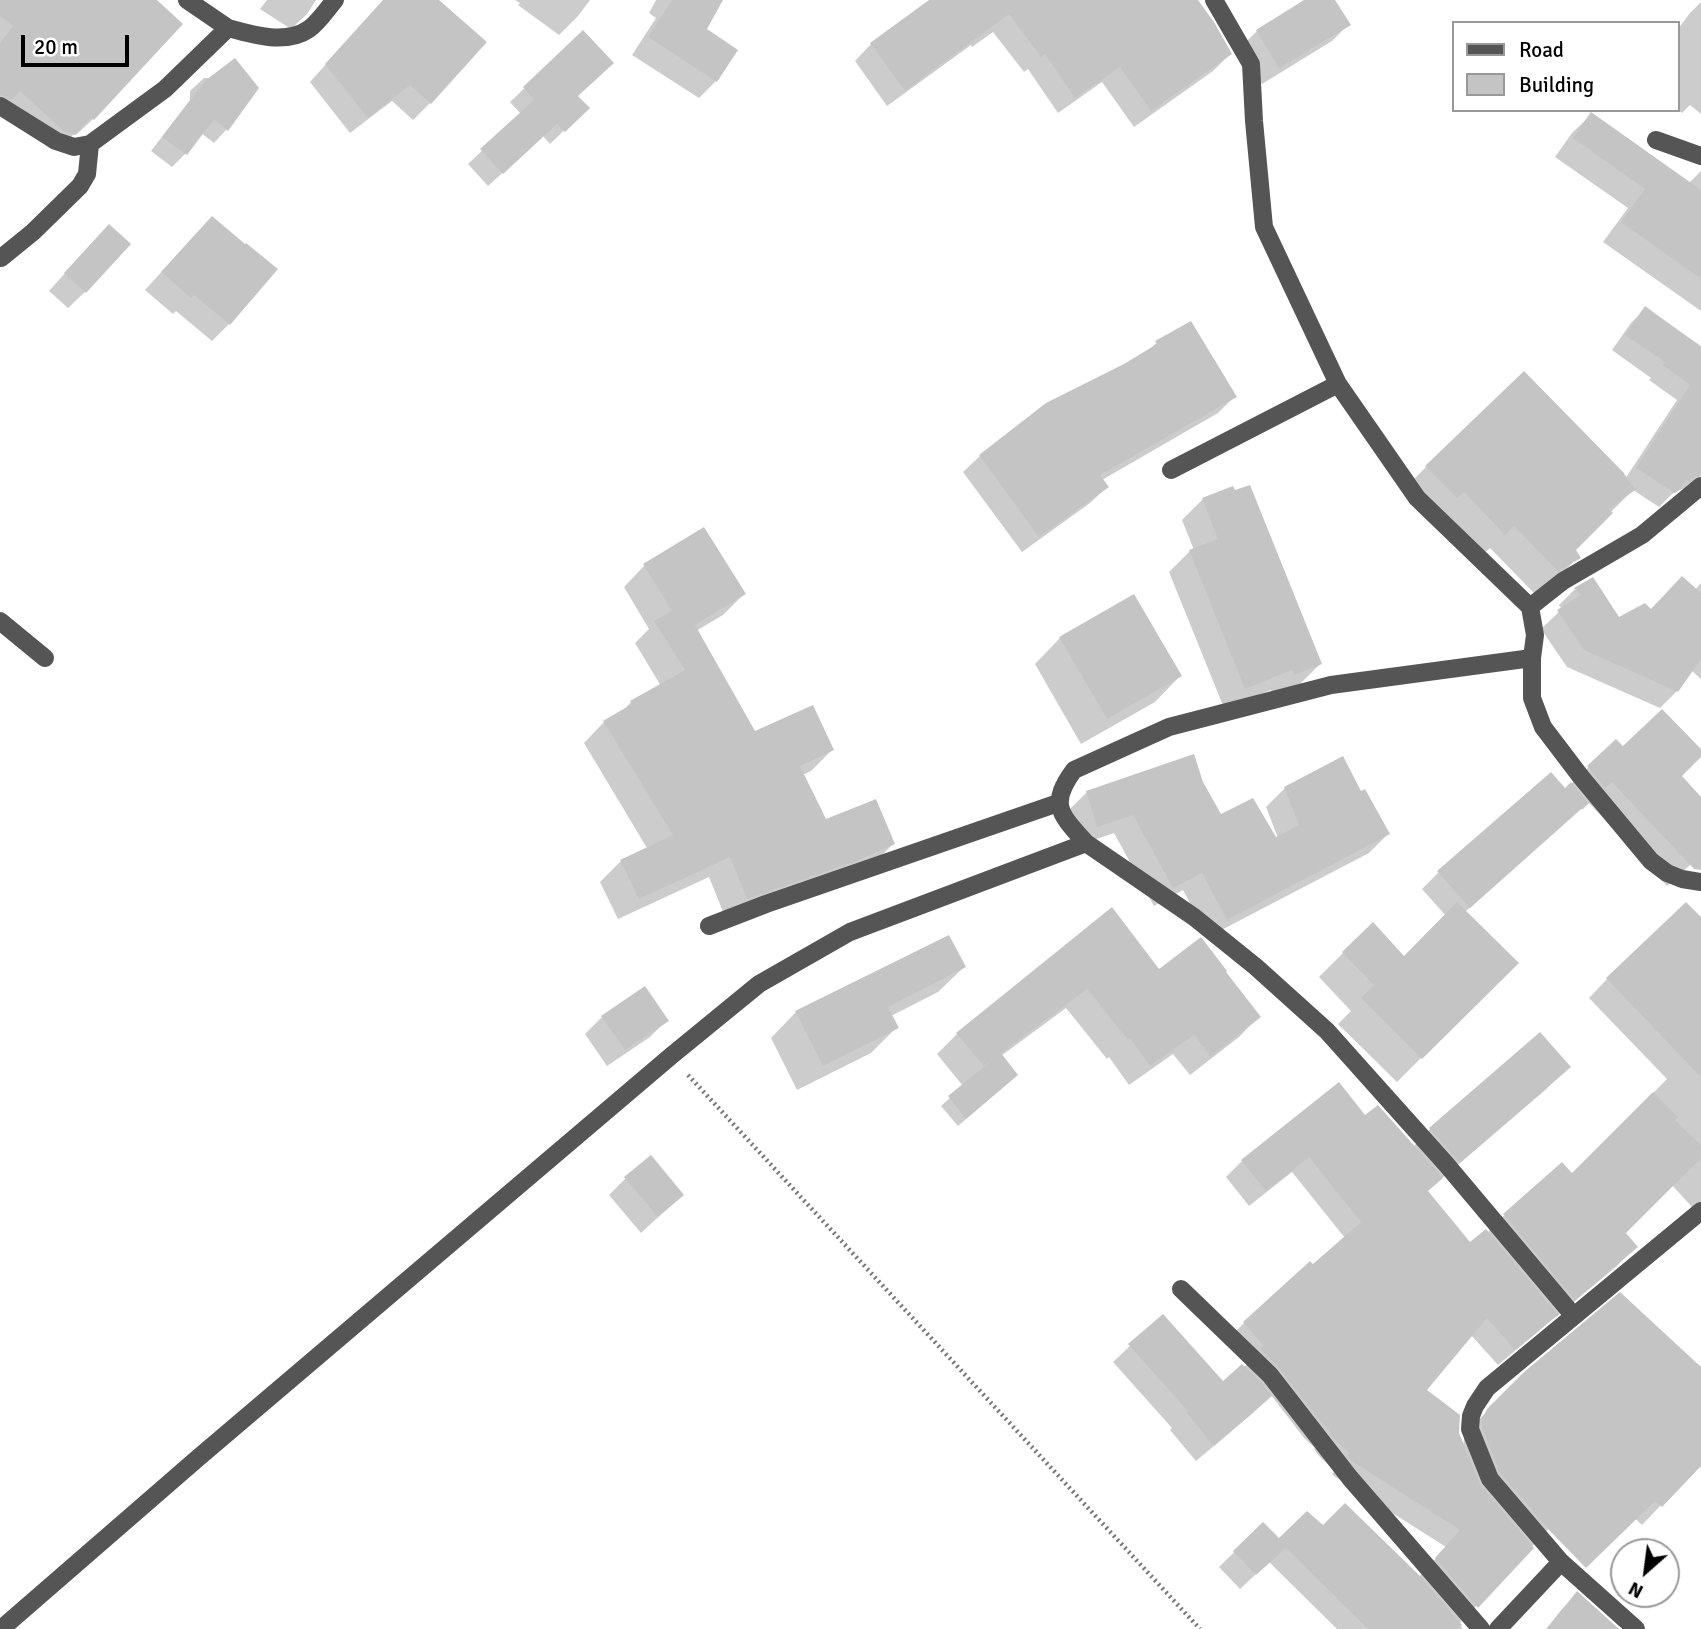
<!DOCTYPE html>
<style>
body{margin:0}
#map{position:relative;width:1701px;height:1629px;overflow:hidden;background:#fff;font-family:Signika,sans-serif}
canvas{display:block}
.legend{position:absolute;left:1452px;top:21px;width:228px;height:91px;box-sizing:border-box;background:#fff;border:2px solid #999;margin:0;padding:9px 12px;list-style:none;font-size:21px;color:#000}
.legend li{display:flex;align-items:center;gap:14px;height:35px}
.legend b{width:35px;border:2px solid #999}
.north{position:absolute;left:1610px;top:1538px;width:70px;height:70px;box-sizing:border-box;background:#fff;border:2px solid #999;border-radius:50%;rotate:208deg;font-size:19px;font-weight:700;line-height:28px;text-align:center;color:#000}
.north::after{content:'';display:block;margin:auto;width:24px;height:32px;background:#000;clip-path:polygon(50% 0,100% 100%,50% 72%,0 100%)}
.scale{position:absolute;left:21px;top:35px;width:108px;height:32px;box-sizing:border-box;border:4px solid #000;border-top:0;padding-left:9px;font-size:21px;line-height:24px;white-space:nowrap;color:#000;-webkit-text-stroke:5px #fff;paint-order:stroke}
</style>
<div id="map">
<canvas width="1701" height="1629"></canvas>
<ul class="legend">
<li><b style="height:9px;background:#555"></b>Road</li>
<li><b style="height:19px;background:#c4c4c4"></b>Building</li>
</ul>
<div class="north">N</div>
<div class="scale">20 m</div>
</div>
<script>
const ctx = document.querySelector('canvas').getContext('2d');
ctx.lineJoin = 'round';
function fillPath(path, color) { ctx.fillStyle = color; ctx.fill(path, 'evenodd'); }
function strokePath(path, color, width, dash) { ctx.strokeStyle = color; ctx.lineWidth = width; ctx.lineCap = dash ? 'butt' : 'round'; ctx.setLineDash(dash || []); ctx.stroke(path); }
fillPath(new Path2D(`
 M0 0H155L93 119 76 135 75 133 58 150 49 148 3 106 0 110Z
 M267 0H316L307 14 291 29 260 9Z
 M384 0H437L430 103 413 120 392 101 350 133 310 82Z
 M515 0H590L578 16 559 35 518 5 520 3Z
 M656 0H721L704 29 736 50 716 81 699 98 632 55 656 18 649 13Z
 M949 0H1197L1230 54 1213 71 1134 127 1102 82 1058 113 1028 69 1024 72 993 32 972 47 971 45 887 106 855 61 871 44Z
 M1308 0H1333L1348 25 1332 41 1262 84 1240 48 1257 31Z
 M1701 2V114L1690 105 1682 113 1678 110V29L1690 13Z
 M583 32 576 96 587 108 550 144 543 136 488 186 468 164 521 114 510 102Z
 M204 78H212L227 129 214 143 201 133 185 154 172 167 151 151 190 100V91Z
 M1591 115 1688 184 1701 171V311L1603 242 1628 208 1555 157 1572 133Z
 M195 235 229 324 212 341 176 311 173 314 145 290Z
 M92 243 85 292 68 308 49 291Z
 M1646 308 1701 346V476L1687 489H1682L1672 494 1659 507 1633 490 1573 550 1578 557 1556 580 1534 593 1490 548 1481 556 1404 489 1426 467 1625 479 1677 400 1649 380 1651 378 1612 350 1631 323Z
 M1156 343 1234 397 1218 413 1102 480 1107 487 1090 503 1022 552 963 472 980 456 1047 405 1147 352Z
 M1203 499 1320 664 1299 685 1273 695 1271 690 1224 708 1169 572 1190 551 1194 550 1182 520Z
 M644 566 744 594 723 615 696 631 754 733 832 750 811 771 802 775 825 821 893 844 872 865 726 919 709 877 618 919 600 882 621 861 647 849V848L584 743 604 722 622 712 631 702 661 686 635 643 649 629 624 587Z
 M1701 583V679L1691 670 1677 691 1660 708 1567 667 1541 629 1562 609 1559 605 1575 589 1619 619 1651 610 1695 590Z
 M1060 638 1180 676 1155 702 1081 744 1035 664Z
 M1623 749 1701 751V755L1680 776 1701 799V855L1667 886 1589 803 1582 810 1581 808 1465 912 1516 963 1397 1082 1338 1024 1351 1011 1319 977 1343 953 1404 958 1446 916 1422 889 1439 872 1564 791 1588 768Z
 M1202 782 1220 816 1275 839 1278 838 1266 807 1285 788 1360 793 1388 834 1369 853 1208 937 1183 890 1154 906 1114 833 1079 845 1068 811 1087 792Z
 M1112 910 1159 971 1259 1016 1239 1037 1190 1075 1173 1054 1129 1085 1109 1057 1107 1059 1066 1008 1001 1056 1008 1083 958 1126 941 1106 963 1086 937 1054 957 1034Z
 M1701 920V1217L1672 1185 1623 1233 1635 1247 1617 1266 1556 1317 1554 1316 1539 1331 1498 1365 1471 1335 1424 1390 1458 1434 1463 1448 1464 1439 1468 1430 1526 1373 1697 1365 1698 1364 1701 1367V1468L1699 1465 1642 1525 1621 1505 1603 1471 1459 1624 1463 1629H1337L1269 1562 1240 1589 1219 1567 1263 1524 1279 1541 1323 1527 1418 1578 1446 1547 1334 1476 1332 1474 1335 1471 1319 1456 1314 1449 1315 1448 1304 1438 1271 1395 1253 1413 1196 1461 1170 1430 1172 1428 1113 1362 1130 1346 1223 1383 1249 1363 1228 1339 1244 1323 1345 1238 1292 1172 1249 1206 1226 1177 1242 1161 1365 1117 1413 1147 1430 1129 1569 1067 1543 1092 1426 1192 1470 1244 1487 1233 1504 1216 1571 1176 1667 1079 1589 998 1607 979Z
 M964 967 938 992 891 1016 896 1028 871 1053 797 1090 771 1038 796 1012Z
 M602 1017 667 1020 650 1037 607 1066 585 1034Z
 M626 1178 682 1195 641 1233 609 1195Z
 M1577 1594 1616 1629H1546L1562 1609Z`), '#0003');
fillPath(new Path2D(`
 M0 0H157L183 24 94 120 91 118 75 135 65 132 20 91 12 100 0 95V43L13 26 0 16Z
 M383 0H439L487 42 431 104 410 85 368 118 325 64Z
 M672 0H723L707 29 738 50 717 82 648 37Z
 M929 0H1198L1214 22 1232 54 1151 111 1120 67 1075 98 1045 54 1041 57 1009 14 905 91 870 43Z
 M1304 0H1335L1351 25 1279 68 1256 30Z
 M583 30 614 63 578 96 590 108 565 132 557 124 503 174 480 149 534 100 523 87Z
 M235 58 259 88 228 131 214 119 187 155 162 137 206 80Z
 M1591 112 1701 190V279L1621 222 1645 189 1573 138Z
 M212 216 245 244 246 243 278 269 230 325 194 295 191 298 161 272Z
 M109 224 131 244 86 293 64 273Z
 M1645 306 1701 347V475L1694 477 1689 481 1686 480 1681 488 1675 493 1636 468 1690 385 1663 365 1665 362 1625 335Z
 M1191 321 1237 397 1100 475 1109 487 1039 537 979 455 1046 403 1124 364 1157 344 1155 341Z
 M1524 371 1623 472 1635 490 1609 509 1613 513 1576 550 1581 558 1558 571 1514 526 1505 535 1464 492 1457 498 1425 466Z
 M1250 485 1322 664 1294 675 1292 670 1245 689 1189 550 1218 539 1202 498 1233 486 1235 490Z
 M704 527 746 594 695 625 755 731 813 705 834 750 800 766 826 819 876 799 895 844 856 861 747 899 730 857 639 899 620 860 673 835 603 721 632 704 630 701 685 670 654 621 672 611 643 564Z
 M1682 576 1701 593V659L1678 692 1584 650 1557 610 1581 595 1574 588 1593 577 1619 617 1645 603 1651 609Z
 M1134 594 1182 676 1107 719 1059 637Z
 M1662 709 1701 749V757L1682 776 1701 797V870L1694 869 1612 782 1605 788 1587 766 1616 739 1623 746Z
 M1194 754 1203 782 1221 814 1253 798 1276 837 1299 825 1284 787 1343 756 1361 791 1365 789 1390 834 1227 920 1202 873 1173 888 1133 815 1097 827 1086 791Z
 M1551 772 1565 788 1571 782 1588 803 1470 908 1437 871Z
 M1457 902 1519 963 1422 1059 1361 998 1374 985 1342 952 1373 922 1404 956Z
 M1686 902 1701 917V1077L1606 978Z
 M1112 907 1159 969 1201 937 1227 971 1226 972 1261 1017 1211 1056 1194 1035 1150 1066 1130 1038 1128 1040 1087 989 984 1066 956 1033Z
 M949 935 966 967 888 1007 899 1028 823 1066 795 1011Z
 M645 986 669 1021 625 1050 601 1016Z
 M1540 1032 1571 1067 1460 1163 1429 1128Z
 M1001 1053 1018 1075 966 1119 948 1096Z
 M1339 1082 1365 1115 1378 1105 1443 1178 1428 1191 1470 1242 1486 1229 1558 1315 1515 1350 1487 1318 1427 1390 1460 1415 1459 1433 1480 1484 1534 1548 1478 1608 1435 1558 1460 1530 1350 1460 1347 1456 1350 1453 1335 1440 1329 1432 1330 1430 1320 1421 1279 1368 1260 1349 1264 1346 1243 1322 1310 1261 1313 1264 1361 1222 1309 1157 1266 1191 1241 1160Z
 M1653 1092 1678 1117 1675 1120 1701 1145V1158L1626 1233 1638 1247 1575 1300 1503 1214 1562 1162 1572 1173Z
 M651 1155 684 1195 658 1217 624 1177Z
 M1620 1292 1701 1367V1466L1662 1507 1655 1501 1586 1568 1550 1531 1500 1473 1482 1427V1419L1487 1409 1524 1372Z
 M1163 1314 1223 1381 1242 1364 1262 1383 1272 1396 1214 1446 1186 1412 1188 1411 1128 1344Z
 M1345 1503 1419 1575 1462 1625 1458 1629H1368L1286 1548 1256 1575 1233 1551 1263 1522 1279 1538 1307 1511 1323 1525Z
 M1577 1591 1619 1629H1547Z`), '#c4c4c4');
strokePath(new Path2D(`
 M688 1075 1200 1629`), '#777', 4.5, [2, 3.5]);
strokePath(new Path2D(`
 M187 0 228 28
 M1214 0 1251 64 1254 121 1264 227 1338 384 1417 498 1530 607 1535 635 1532 658V698L1543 727 1581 777 1651 861 1667 873 1682 879 1701 882
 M0 106 56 141 74 147 90 144 165 89 228 28C253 35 286 45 309 29 318 23 328 8 335 0
 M1656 140 1701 156
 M1 258 33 232 80 186 87 174 90 144
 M1171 470 1338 384
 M1530 607 1563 581 1642 535 1701 486
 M0 621 45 658
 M1086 843C1061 815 1048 805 1074 770L1169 727 1331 685 1532 658
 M709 926 766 904 1058 803
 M1181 1289 1270 1375 1350 1478 1481 1629
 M1 1629 198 1458 671 1056 759 984 850 932 1086 843 1194 917 1256 967 1327 1031 1446 1164 1573 1315
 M1498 1629 1561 1562
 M1636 1629 1561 1562 1490 1479 1470 1429 1471 1416 1475 1406 1487 1388 1701 1211`), '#555', 18);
</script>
